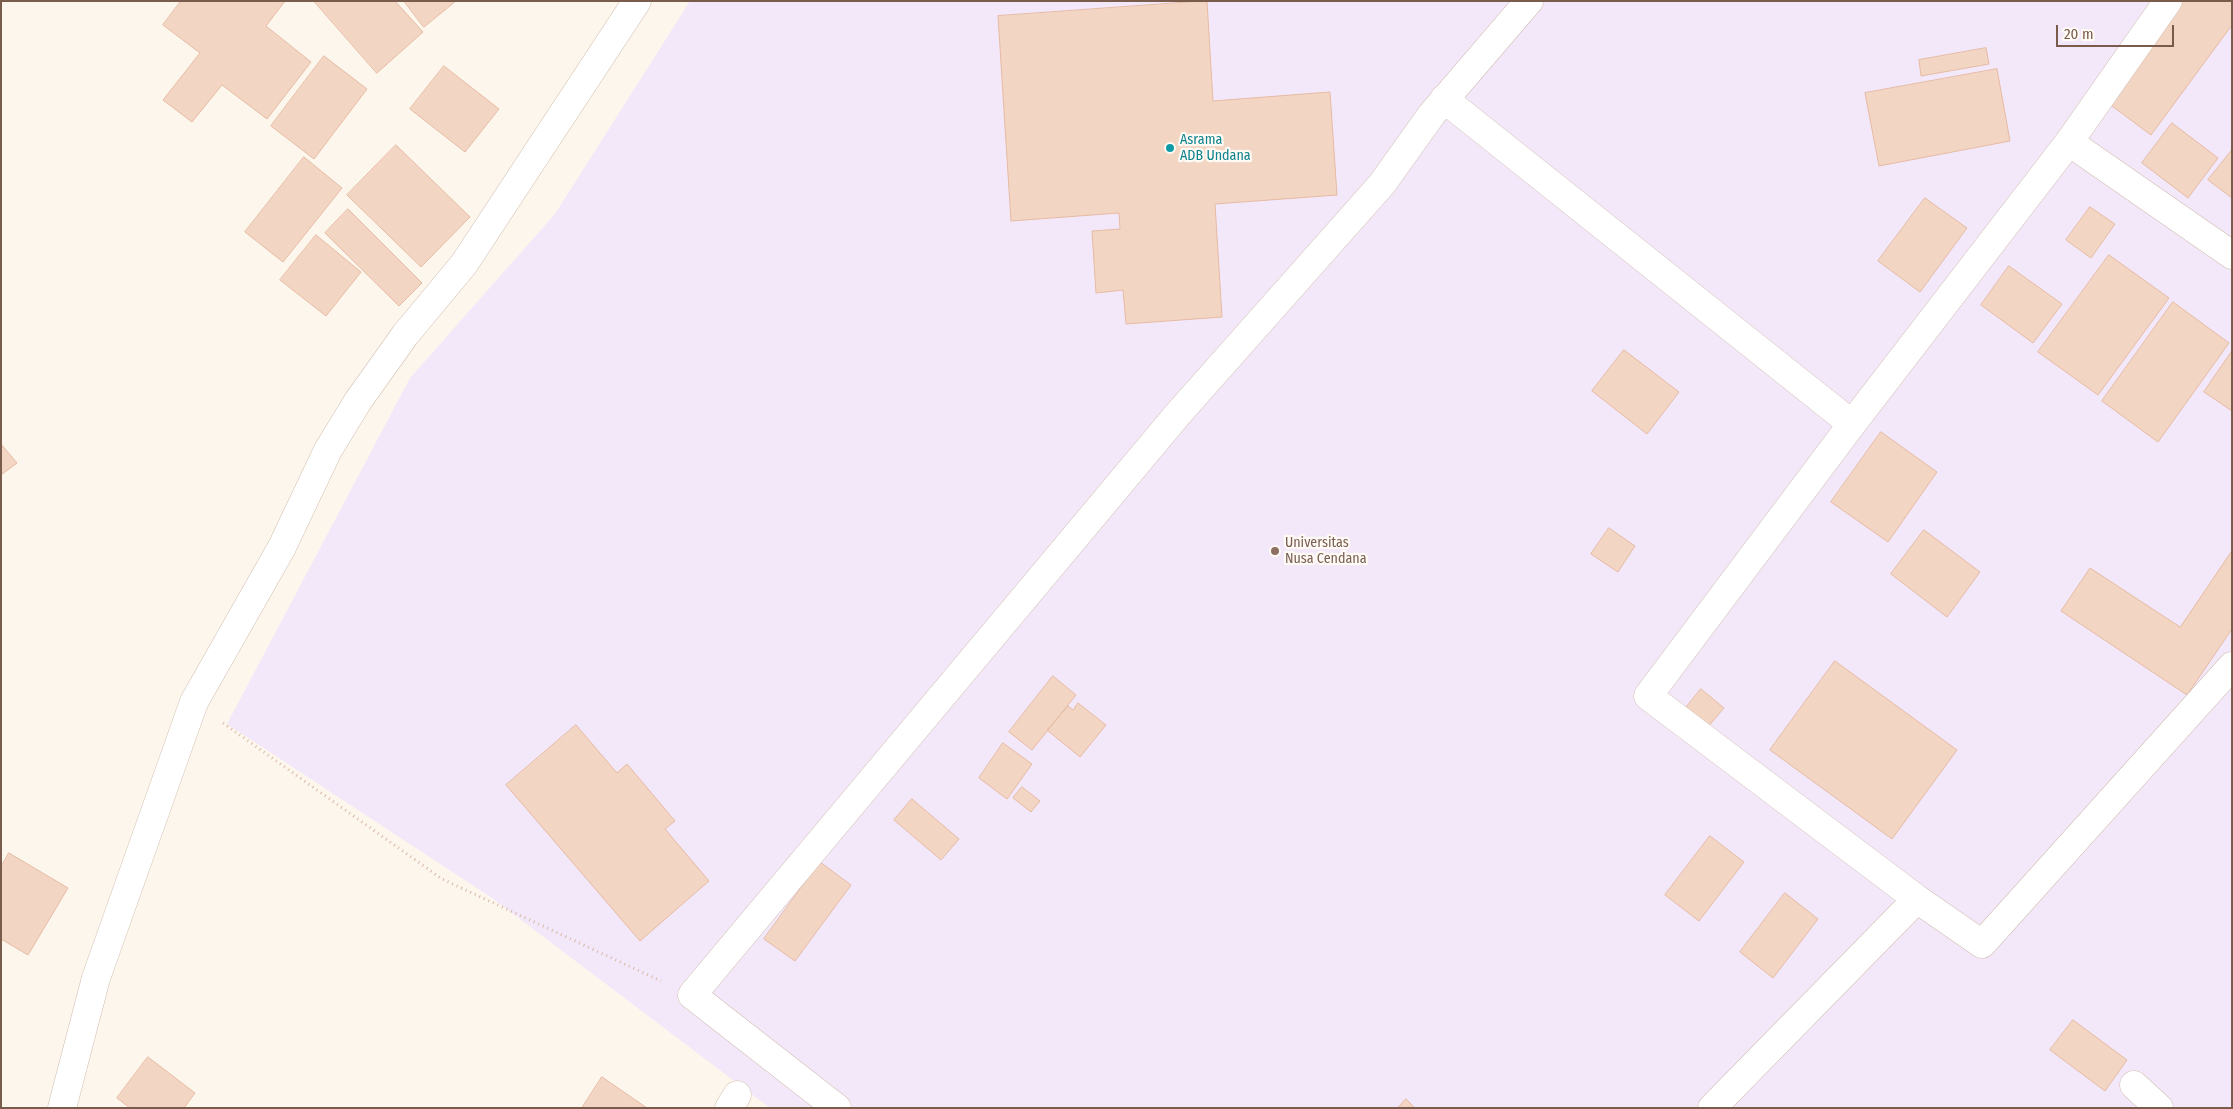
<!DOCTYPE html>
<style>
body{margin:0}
#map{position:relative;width:2233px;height:1109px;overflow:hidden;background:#fdf6ec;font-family:"Fira Sans Condensed",sans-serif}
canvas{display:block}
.frame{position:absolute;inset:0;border:2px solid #7a5c4d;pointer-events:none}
.scale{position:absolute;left:2056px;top:25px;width:118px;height:22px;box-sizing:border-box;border:2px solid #7a5c4d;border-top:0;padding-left:6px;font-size:15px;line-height:18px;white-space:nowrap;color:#7a5c4d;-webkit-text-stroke:4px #fffaf3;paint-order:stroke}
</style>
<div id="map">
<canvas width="2233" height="1109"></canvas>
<div class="frame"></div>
<div class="scale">20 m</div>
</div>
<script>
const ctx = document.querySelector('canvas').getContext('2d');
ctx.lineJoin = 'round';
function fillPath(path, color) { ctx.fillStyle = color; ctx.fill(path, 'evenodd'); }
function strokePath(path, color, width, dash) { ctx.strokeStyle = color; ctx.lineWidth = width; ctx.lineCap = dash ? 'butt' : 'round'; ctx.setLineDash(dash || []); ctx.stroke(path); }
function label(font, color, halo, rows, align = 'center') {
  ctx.font = font + ' "Fira Sans Condensed",sans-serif'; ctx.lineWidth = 4.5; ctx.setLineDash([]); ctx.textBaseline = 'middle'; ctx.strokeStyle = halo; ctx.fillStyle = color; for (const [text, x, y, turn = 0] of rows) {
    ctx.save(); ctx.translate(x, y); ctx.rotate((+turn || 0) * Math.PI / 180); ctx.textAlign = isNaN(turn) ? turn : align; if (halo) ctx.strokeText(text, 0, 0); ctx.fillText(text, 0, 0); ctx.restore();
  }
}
fillPath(new Path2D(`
 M690 1H2232V1108H770L492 898 227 724 410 378 555 214Z`), '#f3e8fa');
const building = new Path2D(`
 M181 1H285L266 26 311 62 267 119 222 85 192 122 163 100 200 53 163 25Z
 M314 1H395L423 32 377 73Z
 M404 1H456L424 27Z
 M1207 1 1213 101 1330 92 1337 195 1215 204 1222 317 1126 324 1123 290 1096 293 1092 231 1120 229 1119 213 1011 221 998 16Z
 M2182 1H2232V25L2151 135 2108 103Z
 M1986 48 1989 64 1921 76 1919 60Z
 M324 56 367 89 314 159 271 126Z
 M444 66 499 109 465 152 410 109Z
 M1997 69 2010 141 1879 166 1865 93Z
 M2172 123 2218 158 2188 198 2142 163Z
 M396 145 470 217 421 267 347 195Z
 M2232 150V198L2208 180Z
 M304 157 342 188 283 262 245 232Z
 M1925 198 1967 228 1920 292 1878 261Z
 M2090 207 2115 224 2091 258 2066 240Z
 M348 209 422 283 399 306 325 233Z
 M316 235 361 272 326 316 280 280Z
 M2109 255 2169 298 2098 395 2038 352Z
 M2009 266 2062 304 2033 343 1981 305Z
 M2173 302 2229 343 2158 442 2102 401Z
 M1624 350 1679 392 1647 434 1592 391Z
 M2232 351V411L2204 392Z
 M1881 432 1937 472 1888 542 1831 502Z
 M1 444 17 463 1 475Z
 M1609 528 1635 546 1618 572 1591 554Z
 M1924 530 1980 572 1947 617 1891 574Z
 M2232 551V629L2187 695 2061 611 2090 568 2180 627Z
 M1835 661 1957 750 1892 839 1770 750Z
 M1053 676 1076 695 1032 750 1009 732Z
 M1701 689 1724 708 1706 729 1684 710Z
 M1078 703 1106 725 1080 757 1047 730 1068 706 1073 710Z
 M576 725 617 773 627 764 675 821 665 829 709 881 640 941 506 785Z
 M1003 743 1032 764 1007 799 979 778Z
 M1022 787 1040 801 1031 812 1013 798Z
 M912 799 959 839 941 860 894 820Z
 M1710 836 1744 862 1699 921 1665 895Z
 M9 853 68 888 28 955 1 939V867Z
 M820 862 851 885 795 961 764 939Z
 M1785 893 1818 919 1773 978 1740 952Z
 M2073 1020 2127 1060 2105 1091 2050 1050Z
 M148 1057 195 1093 184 1108H130L117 1098Z
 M602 1077 647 1108H582Z
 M1406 1099 1415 1108H1398Z`);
fillPath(building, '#f3d5c3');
strokePath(building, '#e6bba3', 1);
const street = new Path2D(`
 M1444 99 1852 424
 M2069 142 2232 255
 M1917 899 1982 944 2232 666
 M2134 1085 2159 1108
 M62 1108 96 978 194 702 282 547 328 450 358 401 405 335 464 264 637 1
 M729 1108 737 1095
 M837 1108 692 995 1178 414 1382 184 1432 114 1529 1
 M1712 1108 1917 899 1648 696 1852 424 2069 142 2168 1`);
strokePath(street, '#d1beb0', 29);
strokePath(new Path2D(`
 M223 723 442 879 661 981`), '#d9b8a5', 3, [1, 4]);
strokePath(street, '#fff', 28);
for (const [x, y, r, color] of [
 [1170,148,5,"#0f9aa8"],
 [1275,551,5,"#8d6e63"]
]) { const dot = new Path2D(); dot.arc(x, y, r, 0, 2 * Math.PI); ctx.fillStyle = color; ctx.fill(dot); strokePath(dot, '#fffaf3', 2); }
label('14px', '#0d838f', '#fffaf3', [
 ["Asrama",1180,140],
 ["ADB Undana",1180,156]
], 'left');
label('14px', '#785e54', '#fffaf3', [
 ["Universitas",1285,543],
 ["Nusa Cendana",1285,559]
], 'left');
</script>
